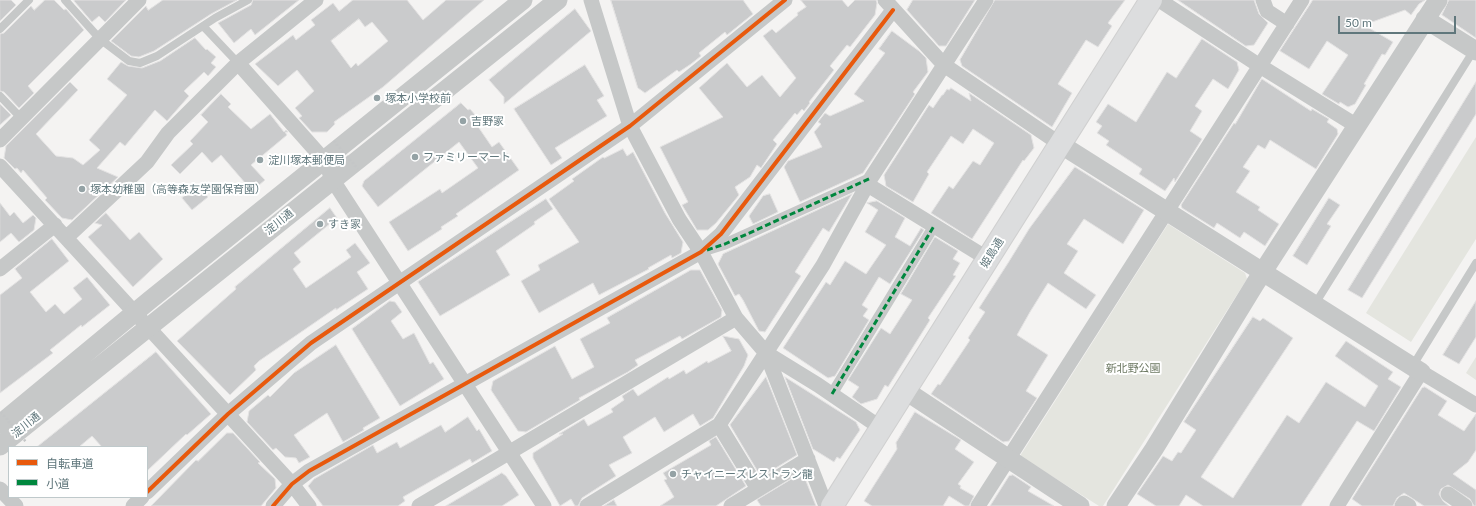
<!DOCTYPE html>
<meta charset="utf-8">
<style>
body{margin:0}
#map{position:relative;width:1476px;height:506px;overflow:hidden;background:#f4f3f2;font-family:Lato,"Noto Sans JP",sans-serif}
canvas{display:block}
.legend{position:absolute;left:8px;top:446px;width:140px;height:52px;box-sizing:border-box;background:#fff;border:1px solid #bfc9cb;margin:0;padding:5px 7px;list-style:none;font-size:12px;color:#60777c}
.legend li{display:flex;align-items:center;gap:8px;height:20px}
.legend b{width:20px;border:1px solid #bfc9cb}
.scale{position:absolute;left:1338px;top:16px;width:118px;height:18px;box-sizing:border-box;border:2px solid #60777c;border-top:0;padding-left:5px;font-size:12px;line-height:14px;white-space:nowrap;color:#60777c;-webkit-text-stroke:3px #fff;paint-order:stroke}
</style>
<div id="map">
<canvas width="1476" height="506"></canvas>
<ul class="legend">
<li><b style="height:5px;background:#e8590c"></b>自転車道</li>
<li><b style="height:5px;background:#00873e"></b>小道</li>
</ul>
<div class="scale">50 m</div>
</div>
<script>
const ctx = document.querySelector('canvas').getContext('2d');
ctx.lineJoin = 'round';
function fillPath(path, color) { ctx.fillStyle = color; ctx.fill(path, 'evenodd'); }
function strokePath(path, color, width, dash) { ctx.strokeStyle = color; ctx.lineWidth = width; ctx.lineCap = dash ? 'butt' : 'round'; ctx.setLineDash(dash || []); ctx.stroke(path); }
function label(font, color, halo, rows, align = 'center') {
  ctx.font = font + ' Lato,"Noto Sans JP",sans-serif'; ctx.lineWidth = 4; ctx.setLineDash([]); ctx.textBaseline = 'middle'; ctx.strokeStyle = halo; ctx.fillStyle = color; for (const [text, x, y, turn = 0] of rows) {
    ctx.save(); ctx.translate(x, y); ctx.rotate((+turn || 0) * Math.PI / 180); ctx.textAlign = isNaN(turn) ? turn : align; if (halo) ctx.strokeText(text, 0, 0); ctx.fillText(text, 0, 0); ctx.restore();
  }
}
fillPath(new Path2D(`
 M1476 137V239L1411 342 1366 313Z
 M1168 224 1245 273 1247 279 1103 506H1099L1020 456Z
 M1476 357V380L1466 373Z`), '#e4e5df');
const building = new Path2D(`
 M0 0H11L16 5 0 21Z
 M45 0H54L64 10 66 9 84 30 28 86 34 93 19 108 4 92 0 91V34L4 33 31 6 34 10Z
 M75 0H126L105 22 99 16 92 22 74 1Z
 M163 0H237L211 14 154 51 139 57 131 56 111 41 146 6 148 10Z
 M253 0H299L255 35 251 29 234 43 218 23 251 5Z
 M353 0H407L423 20 446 0H484L383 87 334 122 335 124 327 132H312L299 118 302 116 295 108 314 91 297 70 278 86 255 64 293 35 296 40 315 25 311 20 333 3 339 11ZM359 19 365 27 372 22 388 41 358 66 356 63 351 68 331 41Z
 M611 0H743L753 14 727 35 725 32 699 53 701 56 691 64 679 72 677 70 645 93 638 88Z
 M801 0H842L848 7 855 0H876L877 3 875 15 850 47 847 45 830 66 834 70 809 102 810 103 804 111 802 109 797 115 795 113 773 140 777 144 761 168 757 165 750 177 735 187 739 195 716 223 708 230H697L682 205 688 202 660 147 723 117 699 88 727 63 747 87 762 75 780 97 796 78 763 36 772 29 776 33 798 15 797 13 806 7Z
 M913 0H975L946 46H939L907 10Z
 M995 0H1125L1108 23 1112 26 1098 47 1086 40 1058 84 1072 93 1052 127 962 66 960 60Z
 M1178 0H1254L1259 14 1268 23 1254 45 1246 46Z
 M1313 0H1425L1419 4 1411 15 1405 10 1364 25 1393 42 1385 55 1382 54 1364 84 1366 85 1355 104 1348 107 1340 102 1339 104 1322 94 1348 55 1327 41 1309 69 1280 51Z
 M1449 0H1476V38L1442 15Z
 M575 9 591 31 504 104V97L489 80Z
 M892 31 919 51 926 58 928 72 913 92 915 94 863 173 800 202 784 167 788 161 822 147 814 132 821 124 818 122 825 113 830 116 864 101 854 94 885 53 879 49Z
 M195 38 206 50 207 49 216 57 211 63 216 67 208 76 204 72 184 91 189 96 167 121 155 110 125 146 120 142 97 168 118 177 72 220 62 218 45 200 47 198 23 170 21 173 17 168 15 169 4 158 6 146 70 82 78 90 36 134 56 156 73 158 83 165 100 150 89 140 127 95 107 79 121 62 128 66 142 68 160 61Z
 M1202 39 1237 62 1239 70 1228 89 1213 79 1195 106 1202 111 1190 131 1202 139 1175 182 1174 178 1165 191 1139 174 1142 169 1106 145 1109 141 1097 133 1102 126 1096 122 1108 104 1136 122 1167 72 1176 78Z
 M585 65 604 96 597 100 607 116 555 148 562 158 551 165 514 109Z
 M1262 79 1311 111 1312 109 1329 119 1327 122 1337 129 1338 134 1316 169 1270 140 1265 149 1258 145 1243 167 1250 171 1236 192 1260 207 1258 210 1279 224 1265 246 1244 232 1240 238 1217 223 1214 228 1182 208 1181 205 1234 123 1235 124Z
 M1476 82V114L1362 298 1348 290Z
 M951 88 971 101 969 93 1031 135 1034 148 1024 161 1023 160 972 239 931 213 949 186 953 189 973 161 980 165 994 143 973 129 963 144 951 136 927 172 929 174 913 202 886 186 884 175 929 105 933 108 942 95H943L947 89 949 90Z
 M221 94 231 104 228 107 251 129 270 114 284 132 286 130 288 132H285L287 135 251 165 265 180 252 191 221 155 212 163 202 152 180 174 171 165 193 144 190 141 208 122 201 115Z
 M461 103 468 110 470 109 483 124 479 128 492 147 499 142 519 170 456 214 458 216 441 227 442 229 408 251 389 222 440 189 442 193 478 168 459 142 378 207 362 186 364 181Z
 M0 104 11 115 0 125Z
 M623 149 627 156 633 152 665 213 683 242 681 253 672 258 671 255 648 268 649 269 599 295 593 283 539 313 521 281 540 270 538 265 579 242 549 199 574 181 572 179 603 157 604 158Z
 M1075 167 1144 210 1123 244 1084 219 1067 244 1078 251 1064 273 1096 295 1086 309 1048 283 1030 312 1017 335 1048 355 1026 391 1037 398 1009 441 1003 442 931 394 938 384 940 385 970 340 968 338 985 312 979 308 1008 263 1029 229Z
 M198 186 208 197 192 210 182 198Z
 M770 194 778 212 753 224 749 216 763 196Z
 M852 194 829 232 823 228 795 272 801 276 765 332 759 331 743 300 739 294 735 296 718 264 723 254Z
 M1329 198 1340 205 1327 224 1331 226 1307 265 1293 256Z
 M546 199 553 209 534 222 535 224 496 251 510 275 440 316 418 282Z
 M877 201 905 218 895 237 910 246 921 228 924 230 890 284 879 277 862 305 868 309 863 316 869 320 835 376 828 378 783 348 826 282 830 285 845 261 866 274 886 245 865 232 878 210 867 203Z
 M0 203 10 216 14 212 23 223 33 215 36 218 34 230 19 242 11 233 0 242Z
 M330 208 337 218 294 253 301 262 293 269 306 288 351 257 346 250 355 243 370 263 357 272 368 289 336 310V308L259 361 254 366 256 370 230 395 177 341 236 289 235 287Z
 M106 213 130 240 139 232 163 259 133 287 88 237 102 225 95 223Z
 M935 237 958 251 953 259 960 263 953 275 956 276 928 318 930 320 888 387 885 385 877 399 861 404 852 397 859 387 848 380 881 328 890 334 912 300 901 294Z
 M52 239 69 261 30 292 46 312 55 304 64 314 82 299 73 288 87 277 110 305 82 327 81 325 50 350 53 353 0 393V295L22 278 15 269Z
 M691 270H700L722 310 721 317 682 339 680 336 635 360 638 365 628 372 579 398 580 400 526 432 518 431 491 390 493 381 555 346 572 379 594 367 580 339 610 323 607 318Z
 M390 301 395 302 402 312 391 321 403 339 414 333 430 364 433 362 444 379 400 406 352 329Z
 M1476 301V337L1459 364 1443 355Z
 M1253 317 1260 321 1263 318 1293 338 1201 477 1233 498 1287 415 1299 423 1326 382 1365 407 1378 386 1335 356 1346 341 1393 372 1388 379 1401 387 1374 431 1357 421 1301 506H1203L1186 495 1179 506H1156L1137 494 1163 456 1172 461 1178 452 1181 453 1196 430 1184 422Z
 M723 336 739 339 748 355 744 366 713 418 700 426 693 414 664 432 655 417 623 437 632 453 609 465 616 476 582 498 578 506H575L571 499 560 506 533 458V453L563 434H559L584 419 588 426 613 412 611 409 624 400 622 396 633 389 638 396 668 377 669 379 684 370 686 374 707 361 708 363 731 351Z
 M336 345 380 418 363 428 364 430 343 442 327 413 294 435 310 457 299 463 296 458 285 457 276 448 273 450 247 422 249 411 268 395 270 397 294 373Z
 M156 352 211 414 187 435 186 434 147 471V447H102L92 436 79 447H37Z
 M766 377 797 455 761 477 730 425Z
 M785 377 856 422 860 430 840 459 837 457 834 462 813 449Z
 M1425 387 1447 401 1438 415 1464 431 1476 414V450L1468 462 1453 474 1476 490V506H1474L1470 499 1448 485 1441 489 1439 494 1443 501 1449 506H1424L1404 493 1397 498 1393 506H1362L1352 499 1422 388Z
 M915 412 961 440 955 449 974 462 958 484 961 486 960 488 974 496 969 506H965L949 496 943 506H872L864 501 897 449 896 443Z
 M468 417 477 431 479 429 492 451 472 463 470 459 403 497 405 501 398 506H323L308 486 314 479 373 445 377 453 397 442 400 448 441 425 445 432Z
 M227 433H233L260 462 258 463 275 479 276 488 261 506H151L196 460 198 461Z
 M716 437 746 486 716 506H660L674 497 664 480 667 479 663 473 711 445 709 441Z
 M502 473 506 476 519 495 502 506H446Z
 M800 474 804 476 816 506H761L757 500Z
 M1013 475 1031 487 1028 491 1054 506H990L1009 476Z
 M614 500 617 506H604Z`);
fillPath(building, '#cacbcc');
strokePath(building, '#e3e2e2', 1);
const primary = new Path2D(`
 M832 506 1151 0`);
strokePath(primary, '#d0d0d0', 24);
strokePath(new Path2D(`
 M65 0 100 39 129 61 140 63 157 56 215 18 248 0
 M204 27 238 63
 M0 29 29 0
 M0 96 22 119
 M1315 304 1474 50
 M1412 367 1476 263`), '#c6c8c8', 8);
strokePath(new Path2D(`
 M706 250 725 244 871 178
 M832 394 934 226`), '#c6c8c8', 11);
strokePath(new Path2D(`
 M591 0 630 126 679 219 701 252 736 318 766 353 826 506
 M885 0 944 65 1060 144
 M1159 0 1260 66 1357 126
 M1263 0 1267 11 1287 24
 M238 63 325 161 332 179C403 288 474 397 544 506
 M0 140 139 0
 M0 166 292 484 309 506
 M868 185 988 259
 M67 237 147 162 168 133 238 63 316 0
 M0 269 55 225
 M766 353 818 385 881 428
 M719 425 758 489
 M0 489 16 506
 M147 492 228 414 311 343 630 126 785 0
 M1448 494 1465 506
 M133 506 142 497
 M273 506 292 484 309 471 701 252 721 234 893 10
 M419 506 736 318
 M587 506 719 425 823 265 871 178 986 0
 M731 506 808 459
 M978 506 1302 0
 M1337 506 1421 372 1476 405
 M1402 506 1404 503 1409 506`), '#c6c8c8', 15);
strokePath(new Path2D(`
 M1425 19 1476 51
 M1060 144 1421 372
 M906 391 1080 506
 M0 424 150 300 523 0
 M0 446 558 0
 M1116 506 1154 449 1255 284 1438 0`), '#c6c8c8', 19);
strokePath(primary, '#dcddde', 22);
strokePath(new Path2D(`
 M334 141 358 169
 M1 412 26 442`), '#c4c6c7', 2.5, [2, 2]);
strokePath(new Path2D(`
 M707 250 725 244 871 178
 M832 394 934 226`), '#00873e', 3, [6, 3]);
strokePath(new Path2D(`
 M147 492 228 414 311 343 630 126 785 0
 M273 506 292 484 309 471 701 252 721 234 893 10`), '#e8590c', 4);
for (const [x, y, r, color] of [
 [377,98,4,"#94a2a5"],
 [463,121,4,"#94a2a5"],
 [415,157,4,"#94a2a5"],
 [260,160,4,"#94a2a5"],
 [82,189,4,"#94a2a5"],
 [320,224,4,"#94a2a5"],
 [673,474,4,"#94a2a5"]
]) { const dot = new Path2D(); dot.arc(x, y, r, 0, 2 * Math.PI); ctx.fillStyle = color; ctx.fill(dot); strokePath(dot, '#fff', 1.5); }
label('11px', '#60777c', '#fff', [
 ["塚本小学校前",385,98],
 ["吉野家",471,121],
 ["ファミリーマート",423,157],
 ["淀川塚本郵便局",268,160],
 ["塚本幼稚園（高等森友学園保育園）",90,189],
 ["すき家",328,224],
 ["チャイニーズレストラン龍",681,474]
], 'left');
label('11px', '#60777c', '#fff', [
 ["淀川通",279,222,-39],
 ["姫島通",992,253,-58],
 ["淀川通",26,425,-39]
]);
label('11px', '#6d7963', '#fff', [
 ["新北野公園",1133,368]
]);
</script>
